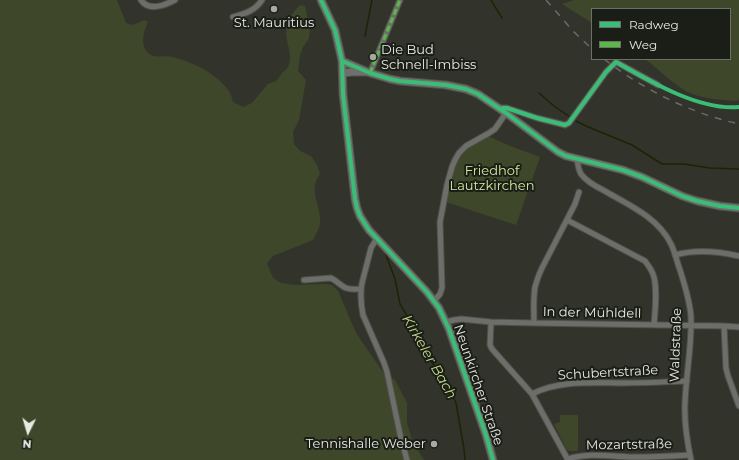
<!DOCTYPE html>
<meta charset="utf-8">
<style>
body{margin:0}
#map{position:relative;width:739px;height:460px;overflow:hidden;background:#32342c;font-family:Montserrat,sans-serif}
canvas{display:block}
.legend{position:absolute;left:591px;top:8px;width:140px;height:52px;box-sizing:border-box;background:#1b1d17;border:1px solid #6d6f68;margin:0;padding:5px 7px;list-style:none;font-size:12px;color:#e7eae1}
.legend li{display:flex;align-items:center;gap:8px;height:20px}
.legend b{width:20px;border:1px solid #6d6f68}
.north{position:absolute;left:8px;top:412px;width:40px;height:40px;-webkit-text-stroke:3px #1b1d17;paint-order:stroke;rotate:185deg;font-size:11px;font-weight:700;line-height:16px;text-align:center;color:#e7eae1}
.north::after{content:'';display:block;margin:auto;width:14px;height:18px;background:#e7eae1;clip-path:polygon(50% 0,100% 100%,50% 72%,0 100%)}
</style>
<div id="map">
<canvas width="739" height="460"></canvas>
<ul class="legend">
<li><b style="height:5px;background:#3abd76"></b>Radweg</li>
<li><b style="height:5px;background:#58b947"></b>Weg</li>
</ul>
<div class="north">N</div>
</div>
<script>
const ctx = document.querySelector('canvas').getContext('2d');
ctx.lineJoin = 'round';
function fillPath(path, color) { ctx.fillStyle = color; ctx.fill(path, 'evenodd'); }
function strokePath(path, color, width, dash) { ctx.strokeStyle = color; ctx.lineWidth = width; ctx.lineCap = dash ? 'butt' : 'round'; ctx.setLineDash(dash || []); ctx.stroke(path); }
function label(font, color, halo, rows, align = 'center') {
  ctx.font = font + ' Montserrat,sans-serif'; ctx.lineWidth = 4; ctx.setLineDash([]); ctx.textBaseline = 'middle'; ctx.strokeStyle = halo; ctx.fillStyle = color; for (const [text, x, y, turn = 0] of rows) {
    ctx.save(); ctx.translate(x, y); ctx.rotate((+turn || 0) * Math.PI / 180); ctx.textAlign = isNaN(turn) ? turn : align; if (halo) ctx.strokeText(text, 0, 0); ctx.fillText(text, 0, 0); ctx.restore();
  }
}
fillPath(new Path2D(`
 M0 0H117L126 23 133 25 144 20 148 22C143 32 139 48 151 55 156 58 166 55 172 57 193 62 216 73 229 91 231 94 232 99 233 102L243 107 252 103 268 84 276 81C278 79 280 76 282 73 285 70 288 69 289 64 291 57 290 52 288 45 284 27 287 18 300 5L305 6 310 30 309 38 303 47 300 55 298 71 306 80 299 120 293 132 294 144 300 151 311 156 317 165 320 174C308 189 320 204 320 219 321 226 316 234 313 240L273 256 267 263 273 278 281 283 293 285 325 284 332 285 338 291 356 333 385 375 395 380 407 403V423L413 443 424 460H0Z
 M574 0H739V99L737 101C725 100 707 99 695 95 676 88 660 70 645 59H730V9H592V23L562 4Z
 M488 136 510 146 540 157 516 225 446 202C449 186 452 165 464 152 471 145 480 141 488 136Z
 M560 415H578V447L577 451H569L567 450 554 424 560 422Z`), '#3f472a');
strokePath(new Path2D(`
 M491 0 502 18
 M365 36 372 0
 M539 93 554 106 570 117
 M576 121 586 126 632 145 662 164H684L710 168 739 169
 M386 255 395 279 400 304 406 314 412 330 451 393 456 403 464 449 465 460`), '#1c2404', 1.5);
const minor = new Path2D(`
 M141 0C149 12 165 5 175 0
 M233 17C244 14 255 11 262 0
 M370 73 400 0
 M499 108H507L537 118 565 125 569 123 606 72 616 62 658 85
 M577 159C578 164 578 169 581 174 586 181 595 186 603 190 627 204 658 217 671 244 675 252 677 262 680 270 685 286 690 301 691 317 692 346 686 374 685 403 684 422 687 441 691 460
 M567 220 645 261C648 265 651 269 653 274 658 287 655 311 654 325
 M377 238 371 248 362 283C360 294 361 305 363 315L384 363 387 372 401 439 407 460
 M675 255C696 249 717 251 739 256
 M304 280 331 278C337 281 341 286 346 288 351 290 356 289 361 289
 M434 301 440 294 442 288 440 222 447 185 452 167 455 160 459 153 466 146 489 133 495 129 506 113
 M446 322 454 320 461 319 491 322 534 323 724 326 739 327
 M491 322 490 345 492 349 532 394 568 460
 M534 323C534 311 533 299 535 287 537 280 539 274 542 268L575 204 579 192
 M724 326 726 368 728 376 739 406
 M532 394C560 380 592 383 622 383 644 383 665 382 687 381
 M568 459C588 452 615 457 637 457 654 457 672 456 690 455`);
const secondary = new Path2D(`
 M321 0 335 30 342 61 343 94 355 199 357 208 360 216 369 230 427 292 439 308 449 329 486 435 493 460
 M342 61 370 73 390 79 400 81 446 85 466 89 478 94 506 113 558 152 566 156 623 170 642 177 682 196 697 201 720 206 739 208
 M343 73 353 72H366`);
strokePath(minor, '#4e504a', 7);
strokePath(secondary, '#4e504a', 9);
strokePath(minor, '#6d6e69', 5);
strokePath(secondary, '#6e706b', 7);
strokePath(new Path2D(`
 M546 0 573 31 592 49
 M604 59C644 90 690 113 739 124`), '#6b6b68', 1.5, [7, 7]);
strokePath(new Path2D(`
 M370 73 400 0`), '#58b947', 3, [6, 3]);
strokePath(new Path2D(`
 M321 0 335 30 342 61 343 94 355 199 357 208 360 216 369 230 427 292 439 308 449 329 486 435 493 460
 M342 61 370 73 390 79 400 81 446 85 466 89 478 94 506 113 558 152 566 156 623 170 642 177 682 196 697 201 720 206 739 208
 M503 108H507L537 118 565 125 569 123 606 72 616 62C649 81 700 111 739 107`), '#3abd76', 4);
for (const [x, y, r, color] of [
 [274,9,4,"#a8aaa2"],
 [373,57,4,"#a8aaa2"],
 [434,444,4,"#a8aaa2"]
]) { const dot = new Path2D(); dot.arc(x, y, r, 0, 2 * Math.PI); ctx.fillStyle = color; ctx.fill(dot); strokePath(dot, '#1b1d17', 1.5); }
label('13px', '#e7eae1', '#1b1d17', [
 ["St. Mauritius",274,23],
 ["Die Bud",381,50,"left"],
 ["Schnell-Imbiss",381,65,"left"],
 ["Tennishalle Weber",426,444,"right"]
]);
label('13px', '#d5ec9d', '#1b1d17', [
 ["Friedhof",492,171],
 ["Lautzkirchen",492,186]
]);
label('13px', '#e7eae1', '#1b1d17', [
 ["In der Mühldell",592,313,1],
 ["Waldstraße",676,345,-88],
 ["Schubertstraße",608,373,-3],
 ["Neunkircher Straße",478,385,71],
 ["Mozartstraße",629,445,-1]
]);
label('italic 14px', '#bfd587', '#1b1d17', [
 ["Kirkeler Bach",429,357,60]
]);
</script>
